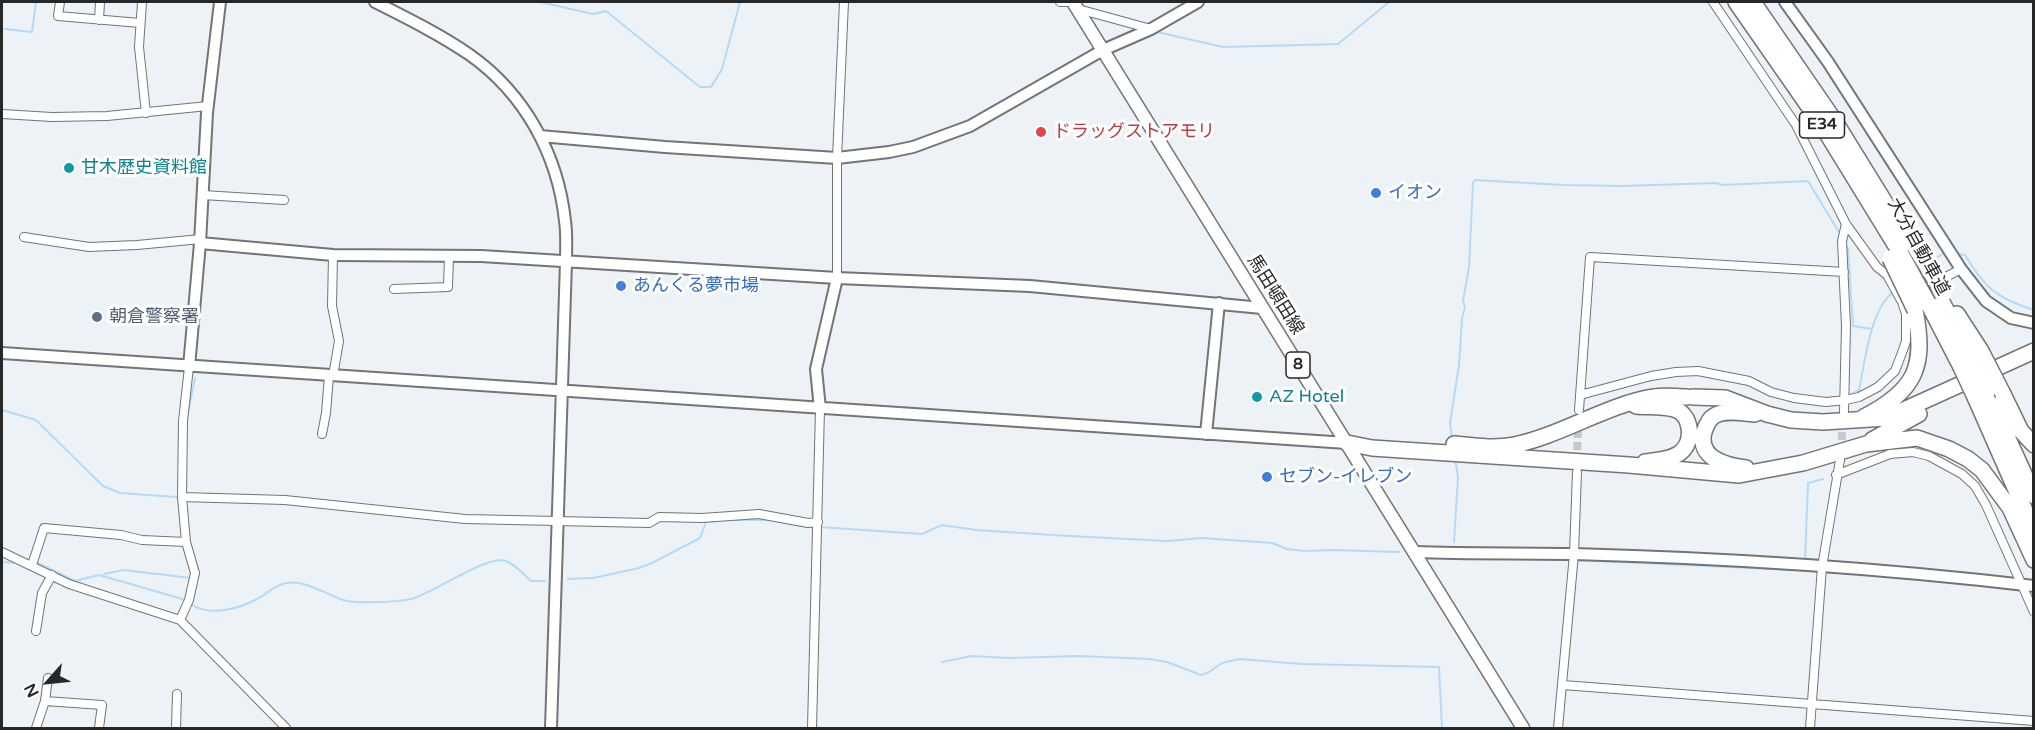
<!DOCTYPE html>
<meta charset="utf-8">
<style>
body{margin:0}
#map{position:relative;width:2035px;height:730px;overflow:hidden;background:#edf2f6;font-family:"Varela Round",sans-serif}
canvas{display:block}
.frame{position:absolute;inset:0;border:3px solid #252728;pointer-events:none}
.north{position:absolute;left:18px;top:652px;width:60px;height:60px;-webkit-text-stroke:4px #fff;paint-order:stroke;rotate:243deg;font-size:16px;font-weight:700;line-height:24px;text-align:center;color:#252728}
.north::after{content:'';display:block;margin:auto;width:21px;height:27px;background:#252728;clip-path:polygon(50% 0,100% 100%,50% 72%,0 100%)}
</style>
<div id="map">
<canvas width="2035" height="730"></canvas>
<div class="frame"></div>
<div class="north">N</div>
</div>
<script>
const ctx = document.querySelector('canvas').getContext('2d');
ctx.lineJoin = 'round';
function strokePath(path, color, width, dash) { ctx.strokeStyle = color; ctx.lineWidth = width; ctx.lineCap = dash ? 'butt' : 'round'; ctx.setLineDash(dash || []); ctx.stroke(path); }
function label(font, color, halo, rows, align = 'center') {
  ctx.font = font + ' "Varela Round","Noto Sans JP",sans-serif'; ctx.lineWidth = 6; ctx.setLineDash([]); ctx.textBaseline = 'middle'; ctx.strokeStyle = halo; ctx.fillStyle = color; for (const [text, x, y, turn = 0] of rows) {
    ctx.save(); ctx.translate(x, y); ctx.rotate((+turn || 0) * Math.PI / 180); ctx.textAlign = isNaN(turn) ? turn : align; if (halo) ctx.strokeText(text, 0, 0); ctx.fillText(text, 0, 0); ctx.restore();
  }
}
strokePath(new Path2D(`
 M540 2 593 14 606 11 700 87H711L722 69 740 2
 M5 29 32 32 36 2
 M1157 32 1223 47 1338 44 1389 2
 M1846 245 1848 249 1853 326 1872 329
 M1957 254 1965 255C1985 288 1996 298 2034 310
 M1930 262 1946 252
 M1848 396 1859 390C1865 362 1870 310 1893 292
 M2 410 36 420 103 486 120 493 177 497
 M187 418 195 378
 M1452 438 1450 423 1459 365 1462 318 1465 307 1463 301 1469 267 1473 183 1475 180 1563 185 1623 186 1716 183 1723 185 1808 181 1840 234
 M186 475V496
 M734 520H770L814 528
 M693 521 705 522
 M820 527 922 534 942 525 976 530 1069 536 1167 541 1202 538 1272 543 1287 549 1305 551 1332 550 1399 552
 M189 538 192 550
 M1454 542 1458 477 1455 458
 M1522 559 1570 560
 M1576 560 1817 571
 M2 562 16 563
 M36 562 75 581 99 575 186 600
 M1805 562 1808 483 1823 479
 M104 574 124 570 191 578
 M568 579 593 578 639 568 652 563 700 538 706 522 716 521
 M190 604C210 617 239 609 259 598 268 593 276 584 287 583 306 580 325 594 343 600 355 604 397 602 411 599 433 594 487 554 506 561 516 565 524 575 531 581H545
 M942 662 972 656 1009 658 1079 656 1149 659 1167 662 1201 675 1209 672 1222 663 1239 659 1302 664 1439 667 1442 728`), '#b2dbfa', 2);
strokePath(new Path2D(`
 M1841 452 1843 419
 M1577 462 1578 423`), '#c5c9cd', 8, [8, 4]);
const street = new Path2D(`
 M60 2 58 16 140 23
 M142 2 139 47 146 113
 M1060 2H1068
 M1078 9 1151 29
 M99 20 100 2
 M2 114 52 117 107 116 208 106
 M203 195 284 200
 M24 237 89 247 137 245 201 239
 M837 278V158L844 2
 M1934 283 1961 269
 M394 289 448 287 449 256
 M333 376 339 341 332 306 333 255
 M1580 395 1651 376 1676 372 1698 371 1749 381 1771 392 1794 398 1826 402 1846 400 1859 397 1878 387 1895 371 1903 350 1906 341V314L1902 302 1887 275 1877 267 1846 224 1796 125 1713 2
 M1579 410 1590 257 1844 272
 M1844 412 1846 326 1842 241 1846 224
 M322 434 326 413 329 376
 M1836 475 1890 454 1913 452 1929 456 1962 474 1975 486 1986 505 2034 612
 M182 497 285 500 465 519 649 523 659 517 702 518 759 514 808 523 818 522
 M2 552 69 584 180 620 286 728
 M32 565 44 528 121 535 142 540 186 542
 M180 620 189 600 195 573 186 542 182 497 183 421 189 367
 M36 631 42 593 52 575
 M1563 685 2034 721
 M45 701 102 705 99 728
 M36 728 45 701 48 678
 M176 728 177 694
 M812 728 820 409
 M1558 728 1574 554 1577 472
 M1810 728 1822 567 1840 460`);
const secondary = new Path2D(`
 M375 2C407 18 441 35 470 55 525 94 558 155 565 221 567 234 566 248 566 262L551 728
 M1785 2 1828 62 1961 269 1986 301 2011 318 2034 323
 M540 136 665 147 837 158 889 152 913 147 970 126 1103 50 1151 29 1198 2
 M200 243 333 255 481 256 837 278 816 369 820 409
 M837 278 1030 286 1262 308
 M2 353 1347 443
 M189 367 200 243 207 113 220 2
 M1206 434 1219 303
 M1415 552C1468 554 1521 553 1574 554 1727 558 1881 568 2034 586`);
const primary = new Path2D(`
 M1073 2 1523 728`);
const highway = new Path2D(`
 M1736 2 1823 127 1901 254
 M1753 2 1834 120 1913 248
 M1939 296 1972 360
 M1928 303 1960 365
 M1957 314 1981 351
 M1987 392 2034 496
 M2003 394 2021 431 2034 445
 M1693 397 1725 398 1767 414 1791 420 1823 422 1886 418 2034 351
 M1975 397 2034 531
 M1636 406C1648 407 1663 406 1674 409 1692 414 1694 441 1681 452 1672 460 1657 460 1645 462
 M1864 417C1916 390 1926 367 1915 310
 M1872 440 1919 414
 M1347 443 1372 448 1629 465 1739 475 1803 463 1866 444 1917 438 1949 449 1968 459 1982 470 2010 508 2034 560
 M1454 444C1474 446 1494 449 1514 445 1560 436 1608 404 1654 397 1665 395 1676 397 1687 397
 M1746 468C1726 466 1697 458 1704 432 1706 426 1709 419 1714 416 1725 409 1743 413 1755 414`);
strokePath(street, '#707578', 10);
strokePath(secondary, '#707578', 14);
strokePath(primary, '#707578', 15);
strokePath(highway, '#707578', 18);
strokePath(street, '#fff', 8);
strokePath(secondary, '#fff', 10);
strokePath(primary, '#fff', 12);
strokePath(highway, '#fff', 15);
const highwayBridge = new Path2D(`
 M1915 247 1944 294
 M1901 254 1928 303
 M1890 258 1915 310
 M1981 351 2003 394
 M1972 360 1987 392
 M1960 365 1975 397`);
strokePath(highwayBridge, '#707578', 18, []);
strokePath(highwayBridge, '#fff', 15);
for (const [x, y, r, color] of [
 [1041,132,6,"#e0444e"],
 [69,168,6,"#0f9aa8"],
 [1376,193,6,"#3f7fe0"],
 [621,286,6,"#3f7fe0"],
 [97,317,6,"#5c6f8a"],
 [1257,397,6,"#0f9aa8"],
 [1267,477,6,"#3f7fe0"]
]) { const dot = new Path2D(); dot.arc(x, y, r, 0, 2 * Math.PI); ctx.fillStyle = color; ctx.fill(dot); strokePath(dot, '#fff', 2); }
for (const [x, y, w] of [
 [1822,125,45],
 [1298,365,24]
]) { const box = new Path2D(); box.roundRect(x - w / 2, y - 13, w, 26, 4.5); ctx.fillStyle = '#fff'; ctx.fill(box); strokePath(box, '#252728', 1.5); }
label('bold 16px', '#252728', null, [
 ["E34",1822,125],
 ["8",1298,365]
]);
label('18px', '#be3a42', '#fff', [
 ["ドラッグストアモリ",1053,132]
], 'left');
label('18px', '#0d838f', '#fff', [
 ["甘木歴史資料館",81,168],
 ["AZ Hotel",1269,397]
], 'left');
label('18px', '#366cbe', '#fff', [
 ["イオン",1388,193],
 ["あんくる夢市場",633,286],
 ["セブン-イレブン",1279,477]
], 'left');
label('18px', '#252728', '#fff', [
 ["大分自動車道",1918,247,61],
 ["馬田頓田線",1275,295,58]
]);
label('18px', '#4e5e75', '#fff', [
 ["朝倉警察署",109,317]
], 'left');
</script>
